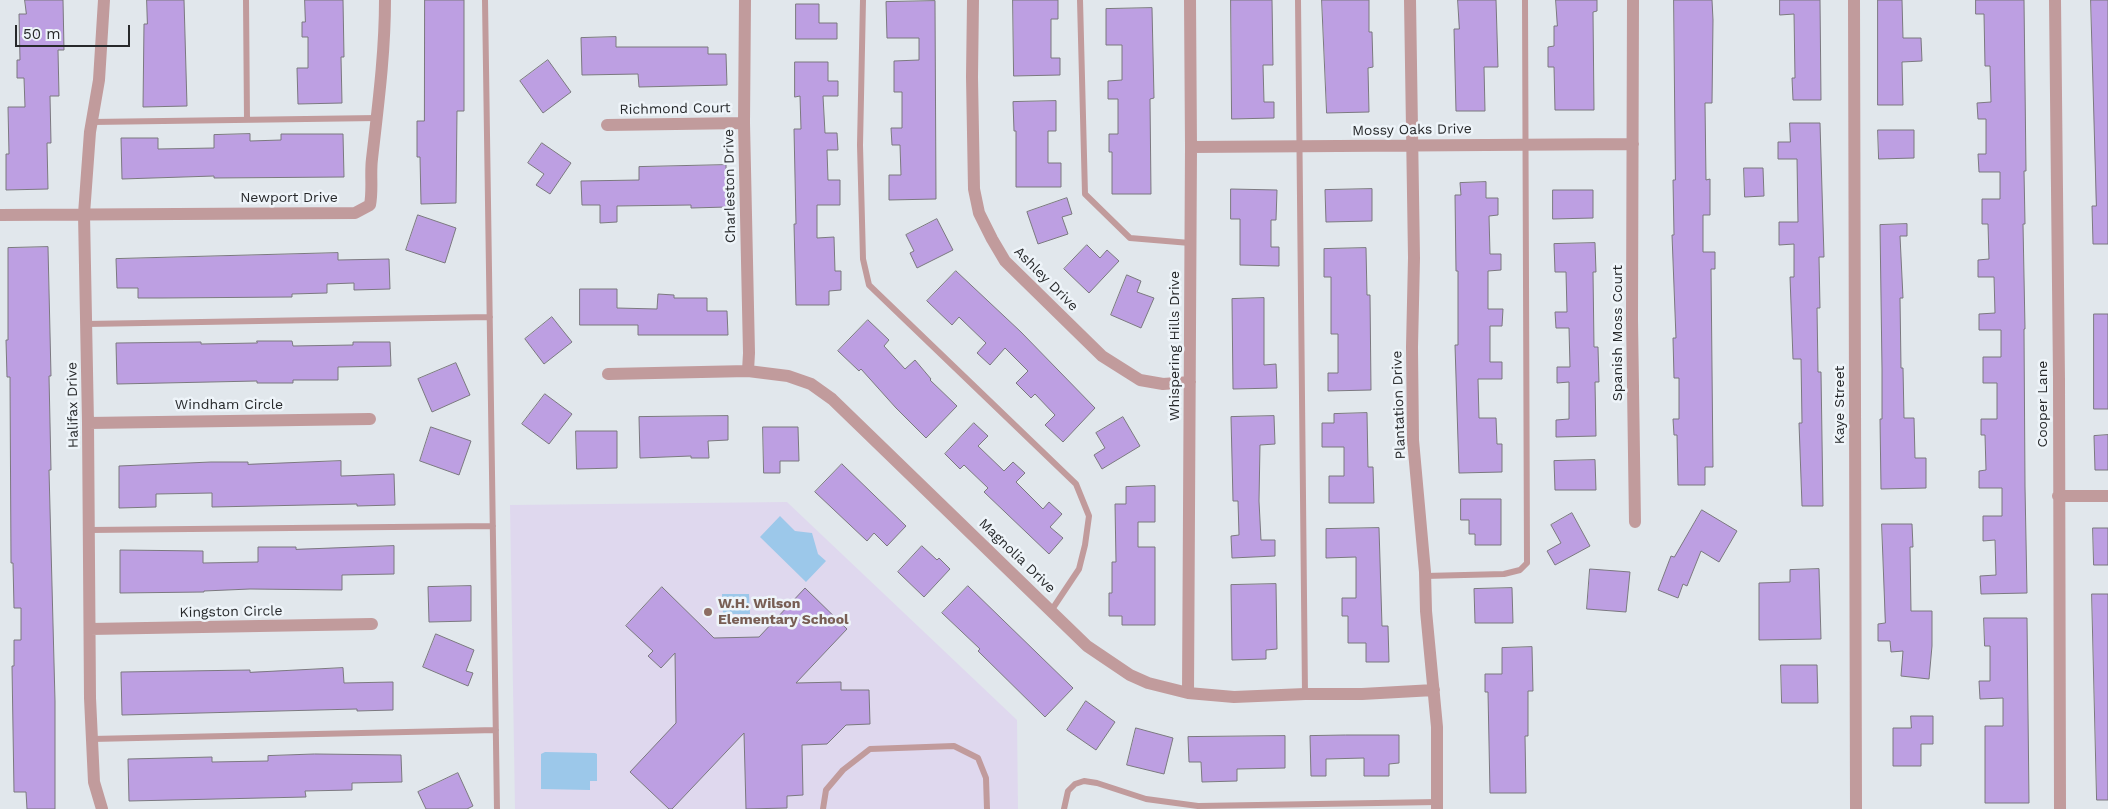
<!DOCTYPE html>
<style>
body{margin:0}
#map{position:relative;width:2108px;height:809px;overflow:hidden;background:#e1e7ec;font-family:"Work Sans",sans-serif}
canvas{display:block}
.scale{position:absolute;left:15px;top:25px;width:115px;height:22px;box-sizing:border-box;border:2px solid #27292b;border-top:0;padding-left:6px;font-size:15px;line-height:18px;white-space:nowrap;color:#27292b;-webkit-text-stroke:4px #eef4f9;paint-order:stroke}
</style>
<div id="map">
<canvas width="2108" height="809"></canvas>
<div class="scale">50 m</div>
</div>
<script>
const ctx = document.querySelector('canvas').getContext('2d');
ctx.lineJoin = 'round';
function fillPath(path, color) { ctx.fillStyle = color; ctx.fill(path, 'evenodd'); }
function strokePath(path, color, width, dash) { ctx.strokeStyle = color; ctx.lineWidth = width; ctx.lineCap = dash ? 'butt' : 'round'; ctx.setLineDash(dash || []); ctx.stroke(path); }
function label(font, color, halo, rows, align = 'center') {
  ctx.font = font + ' "Work Sans",sans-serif'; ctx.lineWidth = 5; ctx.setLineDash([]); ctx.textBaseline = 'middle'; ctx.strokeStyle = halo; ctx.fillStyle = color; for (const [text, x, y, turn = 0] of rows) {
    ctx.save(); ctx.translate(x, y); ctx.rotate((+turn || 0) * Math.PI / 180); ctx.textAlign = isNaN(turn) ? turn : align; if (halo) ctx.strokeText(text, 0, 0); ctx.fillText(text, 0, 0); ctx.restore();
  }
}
fillPath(new Path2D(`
 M787 502 1017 720 1018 809H515L510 505Z`), '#dfd8ee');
fillPath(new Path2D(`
 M780 516 795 531 812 533 818 554 826 561 806 582 760 537Z
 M722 594H749L750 614H723Z
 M545 752 595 753 597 754V781H590V790L541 789V754Z`), '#9cc8ea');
const building = new Path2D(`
 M25 0H63L64 50H58L59 96H50L51 143H47L48 189 6 190V154H9L8 107H25L24 78H17V60H20L19 14H26Z
 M147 0H184L187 106 143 107 144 24H147Z
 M305 0H343L344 57H341L342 103 298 104 297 68H308V37H302V22H305Z
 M425 0H464V111H457L456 203 421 204 420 157H417V121H424Z
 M1013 0H1058V19H1051V58H1060V75L1014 76Z
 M1231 0H1272L1273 65H1263L1264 102H1274V118L1232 119Z
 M1322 0H1369V32H1372L1373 67 1368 68 1369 112 1327 113Z
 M1458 0H1496L1498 67H1484L1485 111H1456L1454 29H1459Z
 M1556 0H1597V11L1593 12 1594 110H1555L1554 67H1548V47L1554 46V26H1557Z
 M1674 0H1712L1713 20 1712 103H1705L1706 180 1710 179V215H1703V252H1715V269H1711L1713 467H1705V485H1678L1677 435H1674L1673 419H1679V378H1674L1673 338H1676L1672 235H1674L1673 180H1675Z
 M1780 0H1820L1821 100H1793L1792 78H1795L1794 14 1780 15Z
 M1878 0H1902L1903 38H1921L1922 61 1902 62 1903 105H1878Z
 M1976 0H2024L2026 171H2024L2025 224H2023L2025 329H2024L2025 487 2027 593 1981 594 1980 576 1996 575 1995 540 1983 541V516H2002V488H1979V471L1986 470 1985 435H1981V419H1997V383H1983V357H2001V330H1979V314L1995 313 1994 277H1978V260L1989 259 1988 224H1982V199H2000V172H1979L1978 154H1986V119H1978L1977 103 1991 102 1990 66H1985L1984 14H1976Z
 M2091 0H2108V244H2093L2092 206H2096Z
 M935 1 936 199 889 200V175H901L900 145H892L891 128H902V92H894V61L919 60V38H887L886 2Z
 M796 4H819V23H837V39H796Z
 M1152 8 1154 98 1150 99 1151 194H1112V152H1109V134H1118V99H1108V81L1122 80V45H1106V9Z
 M616 37V47H708V54H726L727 85 639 87 638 74 582 75 581 38Z
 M548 60 571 92 543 113 520 81Z
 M795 62H828V81H838V96H823L825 133H837L838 150H827L828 180H840V205H817V238L834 237 835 271H841V290L829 291V305H796L794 224H796L794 129H801L800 96 795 97Z
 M1056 101V131H1048V163H1061V187H1016V131H1014L1013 102Z
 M1790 123H1820L1824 257H1819L1820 308H1817L1818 372H1821L1823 506H1802L1799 423H1802L1801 359H1793L1790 277H1794V244L1779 245V222H1798L1797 159H1778V142H1790Z
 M1878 130H1914V158L1879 159Z
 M250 134V141L281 140V134H343L344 177 214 178V176L122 179 121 138H158V149L214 148V135Z
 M542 143 571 163 550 194 536 185 544 174 528 163Z
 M726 165 727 207 691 208V205L617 206V222L600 223V205H582L581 181 639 180V167Z
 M1744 168H1763L1764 196 1745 197Z
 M1486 182V198H1498V215L1489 216 1490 254H1501V270L1488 271V309H1503L1502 326H1490V362H1502V379H1478L1479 418H1496L1497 444H1502V472L1459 473 1455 345H1458V271H1456L1455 195H1461L1460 183Z
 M1231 189 1277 190 1276 220H1271V247H1279V266L1240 265V219H1231Z
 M1372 189V221L1326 222 1325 190Z
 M1553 190H1593V218L1553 219Z
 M1067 198 1072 214 1062 217 1068 234 1038 244 1027 212Z
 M418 215 456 228 445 263 406 250Z
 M937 219 953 250 917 268 910 253 914 251 906 235Z
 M1907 224V236H1900L1903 298H1900L1901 368H1903L1904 418H1914L1915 458H1926V488L1881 489 1880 419H1882V369L1880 225Z
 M1595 243 1596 272H1593L1594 347H1598L1599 382H1595L1596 436 1556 437V420L1569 419V382L1557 383V367H1570L1569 328H1556L1555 312H1567L1566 272H1555L1554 244Z
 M1087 245 1100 258 1107 250 1119 261 1089 293 1064 269Z
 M48 247 51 376H49L51 470H49L55 701V809H27L26 792H14L12 666H14V640H21V608H14L13 563H11L10 377H7L6 340H8V248Z
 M1366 248 1367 295H1370L1371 390 1328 391V373H1338V334H1331V277H1324V249Z
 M338 253V260L389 259 390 289 354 290V283L327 284V293L292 294V297L163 298H138V288H117L116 259Z
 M956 271 1021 332 1095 408 1063 442 1045 425 1055 415 1035 394 1031 398 1016 383 1028 371 1005 348 990 365 977 353 986 343 959 317 952 325 927 301Z
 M1127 275 1141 281 1137 292 1154 298 1141 328 1111 315Z
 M580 289H617V308L657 309 658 294 674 295V298H707V311H727L728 335H638V325H580Z
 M1264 298V365L1276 364 1277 388 1233 389 1232 299Z
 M2094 314H2108V409H2094Z
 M552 317 572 342 544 364 525 339Z
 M868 320 889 340 884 346 905 369 915 360 931 379 930 380 957 406 926 438 896 408 861 369 859 371 838 351Z
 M257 341H292L293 346 353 345V342H390L391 366 338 367V380H293V383H257V381L117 384 116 343 201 342V344L257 343Z
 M456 363 470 395 432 412 418 379Z
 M545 394 572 414 549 444 522 424Z
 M1367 413 1368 467H1373L1374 503H1329V476H1344V447H1322V423H1334V414Z
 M728 416V440L708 441 709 458H691V456L640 458 639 417Z
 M1274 416 1275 444 1260 445 1259 501 1261 540H1275V556L1232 558 1231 536 1239 535 1238 501H1233L1231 417Z
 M1123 417 1140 446 1102 469 1094 455 1105 448 1096 433Z
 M974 423 988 436 978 446 1004 471 1013 462 1025 473 1016 482 1043 509 1049 502 1062 514 1050 527 1063 538 1049 554 984 492 988 488 964 465 960 469 945 454Z
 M431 427 471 441 459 475 420 461Z
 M763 427H798L799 461H780V473H764Z
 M576 431H617V468L577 469Z
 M2108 435V470H2095L2094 436Z
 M1595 460 1596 490H1555L1554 461Z
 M341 461V476L394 474 395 505 357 506V504L212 507V493L156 494V507L119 508V466L211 462H248V464Z
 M842 464 906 526 887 546 874 533 867 541 815 492Z
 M1155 486V522H1138V547H1155V625H1122V616H1109V593H1112V562H1116L1115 504H1126V487Z
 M1461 499H1501V545H1475V534H1469V520H1461Z
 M1702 510 1737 531 1719 562 1701 551 1687 586 1683 584 1678 598 1658 590 1671 556 1674 557Z
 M1572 513 1590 546 1555 565 1547 551 1561 543 1551 525Z
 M1882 524H1912L1913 547H1910L1911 611H1932V646L1929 679 1901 676 1903 651 1891 652 1890 641H1878V624L1885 623Z
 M1379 528 1382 626H1388L1389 662H1366V643H1348V616H1342V598H1356V557L1326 558V529Z
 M2093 528H2108V565H2094Z
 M394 546V574L342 575V590L250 589 204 591V592L120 593V550L203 551V563L258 562V547H296V549Z
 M922 546 937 560 939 558 950 569 924 597 898 572Z
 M1590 569 1630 572 1626 612 1587 609Z
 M1819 569 1821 639 1759 640V583L1790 582V570Z
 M1276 584 1277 649 1266 650V659L1232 660 1231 585Z
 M471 586V621L429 622 428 587Z
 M968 586 1073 688 1045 717 978 651 980 649 942 613Z
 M662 587 714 638 759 637 805 588 847 629 796 683 841 682V690H869L870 724 846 725 827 744 802 745 803 795 787 796V808L746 809 744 733 672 809H669L630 772 676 723 675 653 661 668 648 656 653 651 626 626Z
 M1512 588 1513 623H1475L1474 589Z
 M2092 594H2108V800H2097Z
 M1984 618H2027L2029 803H1985V726H2003V698L1980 699 1979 681H1990V646H1985Z
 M436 634 474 650 466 671 473 673 468 686 423 667Z
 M1532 647 1533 691H1528V736H1525L1526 793H1490L1488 692H1485V674H1502V648Z
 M1781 665H1817L1818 703H1782Z
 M343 668 344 683 393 682V710L357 711V709L122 715 121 672 250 670V672Z
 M1086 701 1115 722 1096 750 1067 730Z
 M1911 716H1933V744H1921V766H1893V728H1911Z
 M1136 728 1173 738 1164 774 1127 765Z
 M1346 735H1399V763L1389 764V776H1364V758L1326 759V776H1311L1310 736Z
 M1285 736V768L1237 769V781L1202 782 1201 762H1189L1188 737Z
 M315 754 401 755 402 782 352 783V790L305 791 306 797 129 801 128 759 212 757V762L268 761V756Z
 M458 773 473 806 467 809H426L418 792Z`);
fillPath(building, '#bd9fe2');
strokePath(building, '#7b797f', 1);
strokePath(new Path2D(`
 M246 0 247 120
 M485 0 497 809
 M863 0 860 145 863 259 869 285 1076 484 1089 516 1085 545 1079 569 1051 611
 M1080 0 1085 194 1130 238 1190 243
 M1298 0 1305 694
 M92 122 377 118
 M86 324 490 317
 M89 530 493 526
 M1425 576 1504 574 1520 570 1527 563 1525 0
 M92 739 496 730
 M823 809 826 790 843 770 870 749 954 746 978 758 986 778 987 809
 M1064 809 1068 791 1075 784 1084 781 1097 783 1146 799 1198 806 1437 802`), '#c19b9c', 6);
strokePath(new Path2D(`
 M745 0 744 123 749 353 748 371
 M973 0 972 77 974 189 979 213 992 239 1005 261 1102 356 1140 380 1163 384 1190 382
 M1410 0 1414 258 1412 347 1413 440 1425 572 1426 611 1437 727V809
 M1633 0 1632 319 1635 522
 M1854 0 1856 809
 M2055 0 2059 379 2060 809
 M607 125 744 123
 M1191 147 1633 144
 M0 215 355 213 370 205C373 189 370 175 372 159 378 106 385 53 385 0
 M608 374 748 371 788 376 811 384 832 399 1087 646 1130 675 1148 683 1188 693 1234 697 1305 694H1362L1434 690
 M88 423 370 419
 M2058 496H2108
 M90 629 372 624
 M1188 693 1191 147 1190 0
 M102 809 94 782 90 698 88 423 84 214 90 132 99 80 104 0`), '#c19b9c', 12);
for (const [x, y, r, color] of [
 [708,612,5,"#8d6e63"]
]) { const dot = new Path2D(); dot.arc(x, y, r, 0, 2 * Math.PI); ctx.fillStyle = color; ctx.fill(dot); strokePath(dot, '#eef4f9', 2); }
label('14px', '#27292b', '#eef4f9', [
 ["Richmond Court",675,109,-1],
 ["Mossy Oaks Drive",1412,130,-1],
 ["Charleston Drive",730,186,-91],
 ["Newport Drive",289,198],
 ["Ashley Drive",1046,279,45],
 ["Spanish Moss Court",1618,333,-90],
 ["Whispering Hills Drive",1175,346,-90],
 ["Cooper Lane",2043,404,-90],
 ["Halifax Drive",73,405,-91],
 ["Windham Circle",229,405],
 ["Plantation Drive",1399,405,-92],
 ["Kaye Street",1840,405,-90],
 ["Magnolia Drive",1017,556,44],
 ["Kingston Circle",231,612,-1]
]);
label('bold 14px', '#785e54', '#eef4f9', [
 ["W.H. Wilson",718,604],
 ["Elementary School",718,620]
], 'left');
</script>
